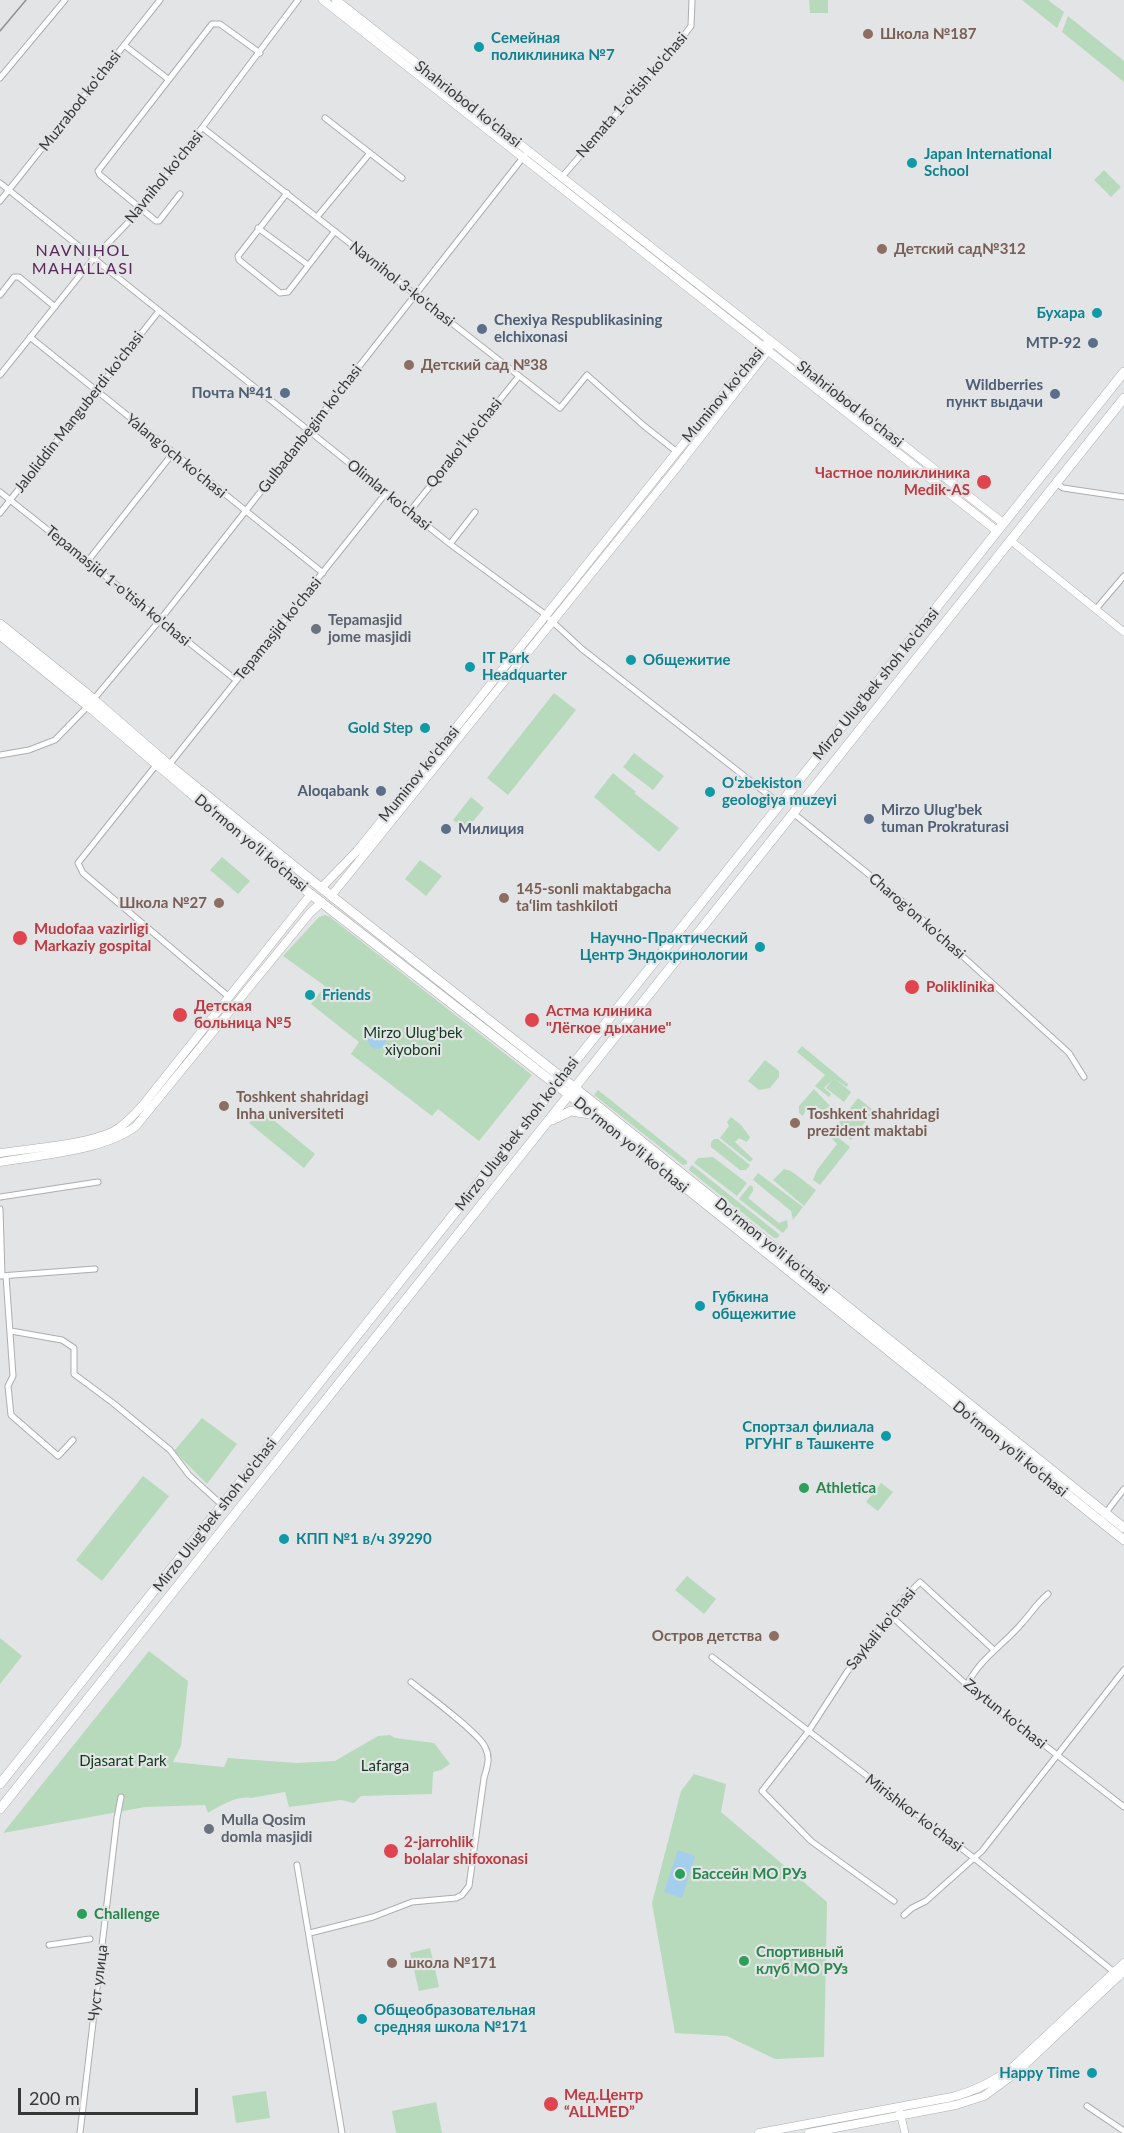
<!DOCTYPE html>
<meta charset="utf-8">
<style>
body{margin:0}
#map{position:relative;width:1124px;height:2133px;overflow:hidden;background:#e3e4e5;font-family:Lato,sans-serif}
canvas{display:block}
.scale{position:absolute;left:18px;top:2088px;width:180px;height:27px;box-sizing:border-box;border:3px solid #363737;border-top:0;padding-left:8px;font-size:18px;line-height:21px;white-space:nowrap;color:#363737;-webkit-text-stroke:4px #e3e4e5;paint-order:stroke}
</style>
<div id="map">
<canvas width="1124" height="2133"></canvas>
<div class="scale">200 m</div>
</div>
<script>
const ctx = document.querySelector('canvas').getContext('2d');
ctx.lineJoin = 'round';
function fillPath(path, color) { ctx.fillStyle = color; ctx.fill(path, 'evenodd'); }
function strokePath(path, color, width, dash) { ctx.strokeStyle = color; ctx.lineWidth = width; ctx.lineCap = dash ? 'butt' : 'round'; ctx.setLineDash(dash || []); ctx.stroke(path); }
function label(font, color, halo, rows, align = 'center') {
  ctx.font = font + ' Lato,sans-serif'; ctx.lineWidth = 4.5; ctx.setLineDash([]); ctx.textBaseline = 'middle'; ctx.strokeStyle = halo; ctx.fillStyle = color; for (const [text, x, y, turn = 0] of rows) {
    ctx.save(); ctx.translate(x, y); ctx.rotate((+turn || 0) * Math.PI / 180); ctx.textAlign = isNaN(turn) ? turn : align; if (halo) ctx.strokeText(text, 0, 0); ctx.fillText(text, 0, 0); ctx.restore();
  }
}
fillPath(new Path2D(`
 M809 0H828V13H810Z
 M1022 0H1048L1064 12 1057 28Z
 M1068 16 1124 61V82L1062 32Z
 M1104 170 1121 187 1111 197 1094 180Z
 M554 693 576 710 508 795 487 778Z
 M634 753 664 776 653 790 623 767Z
 M613 773 636 792 634 793 679 828 659 852 594 797Z
 M471 797 484 808 466 830 453 820Z
 M222 857 250 881 238 894 210 870Z
 M420 860 442 876 426 896 405 879Z
 M325 915 330 917 532 1075 479 1141 438 1109 432 1116 351 1054 359 1042 311 1004 325 986 283 956 319 917Z
 M802 1046 848 1084 847 1087 834 1078 851 1092 844 1102 826 1088 832 1080 824 1088 831 1094 829 1097 815 1086 825 1075 797 1052Z
 M765 1060 779 1071V1077L770 1088 759 1090 748 1081Z
 M814 1089 830 1106 823 1111C815 1103 806 1107 803 1116L799 1113V1106Z
 M598 1090 687 1161V1164L683 1165 594 1095Z
 M858 1098 874 1111 851 1140 835 1128Z
 M260 1109 315 1154 304 1168 249 1123Z
 M731 1117 741 1125 750 1137 747 1142 739 1138 735 1142 753 1159 750 1162 720 1138 729 1126 727 1122Z
 M826 1128 850 1147 820 1185 813 1180 817 1170 837 1144 824 1130Z
 M714 1139H718L750 1165 746 1170H740L711 1147V1142Z
 M713 1157 747 1183 737 1196 694 1163 698 1158Z
 M692 1165 780 1235 777 1238H774L690 1171 689 1169Z
 M784 1169 791 1171 816 1190 804 1206 773 1180Z
 M758 1173 803 1207 793 1220 791 1211 753 1180Z
 M750 1185 753 1187V1191L748 1198 779 1223 787 1220 788 1227 783 1233 739 1199Z
 M202 1418 237 1444 207 1484 174 1451Z
 M143 1476 169 1496 102 1581 76 1560Z
 M881 1483 893 1492 878 1511 866 1502Z
 M687 1576 716 1599 704 1614 675 1590Z
 M0 1638 22 1656 0 1684Z
 M149 1651 188 1681 181 1746 173 1762 224 1767 228 1758 296 1763 335 1761 378 1736 390 1735 395 1738 434 1743 450 1764 441 1770 433 1772 432 1794 361 1796 354 1803 341 1800 289 1807 285 1792 251 1798C238 1795 219 1806 208 1813L205 1805 145 1807 3 1833Z
 M694 1774 726 1784 721 1812 827 1902 824 2057 775 2059 727 2036 675 2033 652 1903 681 1791Z
 M430 1948 439 1987 419 1991 410 1953Z
 M266 2091 270 2118 236 2123 232 2096Z
 M436 2102 442 2133H396L392 2111Z`), '#b6dabb');
fillPath(new Path2D(`
 M368 1040a9 9 0 1 1 18 0a9 9 0 1 1-18 0Z
 M678 1850 695 1856 682 1898 664 1892Z`), '#a5ceed');
const minor = new Path2D(`
 M124 45 168 79
 M0 78 65 0
 M325 118 402 178
 M203 128 560 408 587 375 643 425 677 452
 M561 178 682 38 691 26 692 0
 M0 183 450 544 542 612 582 649 780 804
 M287 193 238 256 239 260 280 293 288 292 335 231
 M180 194 159 221H156L100 175 98 171 212 24H220L260 53
 M0 201 160 0
 M317 217 370 153
 M258 228 308 265
 M0 295 14 277H19L55 307
 M30 337 323 573
 M0 375 93 259 141 209 298 0
 M1056 483 1063 488 1124 497
 M0 492 236 680
 M410 511 519 376
 M0 513 159 311
 M450 544 475 512
 M87 562 173 453
 M1096 609 1124 576
 M0 755 29 750 55 740 88 706 160 620 525 155
 M157 764 78 863 83 873 229 997
 M169 765 386 493
 M793 813 903 902 1069 1053 1084 1077
 M0 1197 98 1182
 M0 1209 2 1276
 M0 1276 95 1269
 M6 1276 13 1376 8 1386 11 1415 58 1456 73 1440
 M11 1331 62 1340 74 1348V1374L113 1403 170 1450 189 1475 222 1505
 M1104 1515 1124 1489
 M891 1616 967 1685 1124 1807
 M712 1657 974 1858 1114 1972
 M967 1685C980 1658 1005 1644 1023 1622 1032 1612 1037 1603 1048 1594
 M297 1865 342 2133
 M894 1901 811 1841 762 1791 808 1732 847 1672 904 1598 920 1582 994 1650
 M904 1915 912 1908 926 1901 982 1851 1124 1670
 M310 1933 373 1917 412 1902 456 1898 462 1895 469 1886 484 1778C487 1767 491 1758 485 1747 479 1733 426 1694 411 1682
 M49 1945 90 1939
 M1087 2106 1124 2131
 M80 2133 117 1818 121 1797`);
const tertiary = new Path2D(`
 M1010 540 1124 632
 M900 2112 905 2133`);
const secondary = new Path2D(`
 M323 0 997 531
 M336 0 1003 523
 M321 888 357 851 728 388 766 344
 M331 896 678 466 769 349
 M0 1153C33 1148 85 1145 114 1131 125 1125 134 1115 142 1106L311 894
 M0 1162C40 1155 104 1151 136 1126L310 913 322 902
 M759 2133 952 2097C975 2091 995 2081 1013 2067L1124 1963
 M809 2133 956 2105 984 2096 1017 2072 1124 1971`);
const primary = new Path2D(`
 M0 624 86 693 169 765 310 879 575 1088 1124 1528
 M0 635 88 706 299 885 595 1115 1124 1540
 M552 1120 571 1111 590 1114
 M0 1784 1124 372
 M0 1809 1124 398
 M1114 1972 1119 1976`);
strokePath(minor, '#acadae', 7);
strokePath(tertiary, '#acadae', 8);
strokePath(secondary, '#acadae', 9);
strokePath(primary, '#acadae', 10);
strokePath(minor, '#fff', 5);
strokePath(tertiary, '#fff', 7);
strokePath(secondary, '#fff', 8);
strokePath(primary, '#fff', 9);
strokePath(new Path2D(`
 M0 31 26 0`), '#919292', 1.5);
for (const [x, y, r, color] of [
 [868,34,6,"#8d6e63"],
 [479,47,6,"#0f9aa8"],
 [912,163,6,"#0f9aa8"],
 [882,249,6,"#8d6e63"],
 [1097,313,6,"#0f9aa8"],
 [482,329,6,"#5c6f8a"],
 [1093,343,6,"#5c6f8a"],
 [409,365,6,"#8d6e63"],
 [285,393,6,"#5c6f8a"],
 [1055,394,6,"#5c6f8a"],
 [984,482,8,"#e0444e"],
 [316,629,6,"#6b7280"],
 [631,660,6,"#0f9aa8"],
 [470,667,6,"#0f9aa8"],
 [425,728,6,"#0f9aa8"],
 [381,791,6,"#5c6f8a"],
 [710,792,6,"#0f9aa8"],
 [869,819,6,"#5c6f8a"],
 [446,829,6,"#5c6f8a"],
 [504,898,6,"#8d6e63"],
 [219,903,6,"#8d6e63"],
 [20,938,8,"#e0444e"],
 [760,947,6,"#0f9aa8"],
 [912,987,8,"#e0444e"],
 [310,995,6,"#0f9aa8"],
 [180,1015,8,"#e0444e"],
 [532,1020,8,"#e0444e"],
 [224,1106,6,"#8d6e63"],
 [795,1123,6,"#8d6e63"],
 [700,1306,6,"#0f9aa8"],
 [886,1436,6,"#0f9aa8"],
 [804,1488,6,"#2e9e5b"],
 [284,1539,6,"#0f9aa8"],
 [774,1636,6,"#8d6e63"],
 [209,1829,6,"#6b7280"],
 [391,1851,8,"#e0444e"],
 [680,1874,6,"#2e9e5b"],
 [82,1914,6,"#2e9e5b"],
 [744,1961,6,"#2e9e5b"],
 [392,1963,6,"#8d6e63"],
 [362,2019,6,"#0f9aa8"],
 [1092,2073,6,"#0f9aa8"],
 [551,2104,8,"#e0444e"]
]) { const dot = new Path2D(); dot.arc(x, y, r, 0, 2 * Math.PI); ctx.fillStyle = color; ctx.fill(dot); strokePath(dot, '#e3e4e5', 2); }
label('bold 15px', '#785e54', '#e3e4e5', [
 ["Школа №187",880,34],
 ["Детский сад№312",894,249],
 ["Детский сад №38",421,365],
 ["145-sonli maktabgacha",516,889],
 ["ta‘lim tashkiloti",516,906],
 ["Школа №27",207,903,"right"],
 ["Toshkent shahridagi",236,1097],
 ["Inha universiteti",236,1114],
 ["Toshkent shahridagi",807,1114],
 ["prezident maktabi",807,1131],
 ["Остров детства",762,1636,"right"],
 ["школа №171",404,1963]
], 'left');
label('bold 15px', '#0d838f', '#e3e4e5', [
 ["Cемейная",491,38],
 ["поликлиника №7",491,55],
 ["Japan International",924,154],
 ["School",924,171],
 ["Бухара",1085,313,"right"],
 ["IT Park",482,658],
 ["Headquarter",482,675],
 ["Общежитие",643,660],
 ["Gold Step",413,728,"right"],
 ["Oʻzbekiston",722,783],
 ["geologiya muzeyi",722,800],
 ["Научно-Практический",748,938,"right"],
 ["Центр Эндокринологии",748,955,"right"],
 ["Friends",322,995],
 ["Губкина",712,1297],
 ["общежитие",712,1314],
 ["Спортзал филиала",874,1427,"right"],
 ["РГУНГ в Ташкенте",874,1444,"right"],
 ["КПП №1 в/ч 39290",296,1539],
 ["Общеобразовательная",374,2010],
 ["средняя школа №171",374,2027],
 ["Happy Time",1080,2073,"right"]
], 'left');
label('15px', '#363737', '#e3e4e5', [
 ["Nemata 1-o'tish ko'chasi",632,95,-49],
 ["Muzrabod ko'chasi",80,101,-52],
 ["Shahriobod ko'chasi",468,104,38],
 ["Navnihol ko'chasi",164,177,-51],
 ["Navnihol 3-ko'chasi",402,284,38],
 ["Muminov ko'chasi",723,395,-50],
 ["Shahriobod ko'chasi",850,404,38],
 ["Jaloliddin Manguberdi ko'chasi",79,412,-52],
 ["Gulbadanbegim ko'chasi",310,429,-52],
 ["Qorako'l ko'chasi",464,443,-51],
 ["Yalang'och ko'chasi",176,456,39],
 ["Olimlar ko'chasi",389,495,39],
 ["Tepamasjid 1-o'tish ko'chasi",118,586,39],
 ["Tepamasjid ko'chasi",278,629,-51],
 ["Mirzo Ulug'bek shoh ko'chasi",876,684,-51],
 ["Muminov ko'chasi",419,774,-51],
 ["Do‘rmon yo‘li ko‘chasi",251,843,40],
 ["Charog'on ko'chasi",917,916,41],
 ["Mirzo Ulug'bek shoh ko'chasi",517,1134,-52],
 ["Do‘rmon yo‘li ko‘chasi",631,1145,39],
 ["Do'rmon yo'li ko'chasi",772,1246,39],
 ["Do‘rmon yo‘li ko‘chasi",1010,1449,39],
 ["Mirzo Ulug'bek shoh ko'chasi",215,1515,-52],
 ["Saykali ko'chasi",881,1629,-51],
 ["Zaytun ko'chasi",1005,1714,39],
 ["Mirishkor ko'chasi",914,1813,37],
 ["Чуст улица",98,1983,-83]
]);
label('bold 15px', '#4e5e75', '#e3e4e5', [
 ["Chexiya Respublikasining",494,320,"left"],
 ["elchixonasi",494,337,"left"],
 ["MTP-92",1081,343],
 ["Wildberries",1043,385],
 ["пункт выдачи",1043,402],
 ["Почта №41",273,393],
 ["Aloqabank",369,791],
 ["Mirzo Ulug'bek",881,810,"left"],
 ["tuman Prokraturasi",881,827,"left"],
 ["Милиция",458,829,"left"]
], 'right');
label('bold 15px', '#be3a42', '#e3e4e5', [
 ["Частное поликлиника",970,473,"right"],
 ["Medik-AS",970,490,"right"],
 ["Mudofaa vazirligi",34,929],
 ["Markaziy gospital",34,946],
 ["Poliklinika",926,987],
 ["Детская",194,1006],
 ["больница №5",194,1023],
 ["Астма клиника",546,1011],
 ["\"Лёгкое дыхание\"",546,1028],
 ["2-jarrohlik",404,1842],
 ["bolalar shifoxonasi",404,1859],
 ["Мед.Центр",564,2095],
 ["“ALLMED”",564,2112]
], 'left');
label('bold 15px', '#5b616d', '#e3e4e5', [
 ["Tepamasjid",328,620],
 ["jome masjidi",328,637],
 ["Mulla Qosim",221,1820],
 ["domla masjidi",221,1837]
], 'left');
label('15px', '#0c3818', '#e3e4e5', [
 ["Mirzo Ulug'bek",413,1033],
 ["xiyoboni",413,1050],
 ["Djasarat Park",123,1761],
 ["Lafarga",385,1766]
]);
label('bold 15px', '#27864d', '#e3e4e5', [
 ["Athletica",816,1488],
 ["Бассейн МО РУз",692,1874],
 ["Challenge",94,1914],
 ["Спортивный",756,1952],
 ["клуб МО РУз",756,1969]
], 'left');
ctx.letterSpacing = '1.5px';
label('16px', '#58285a', '#e3e4e5', [
 ["NAVNIHOL",83,251],
 ["MAHALLASI",83,269]
]);
ctx.letterSpacing = '0px';
</script>
